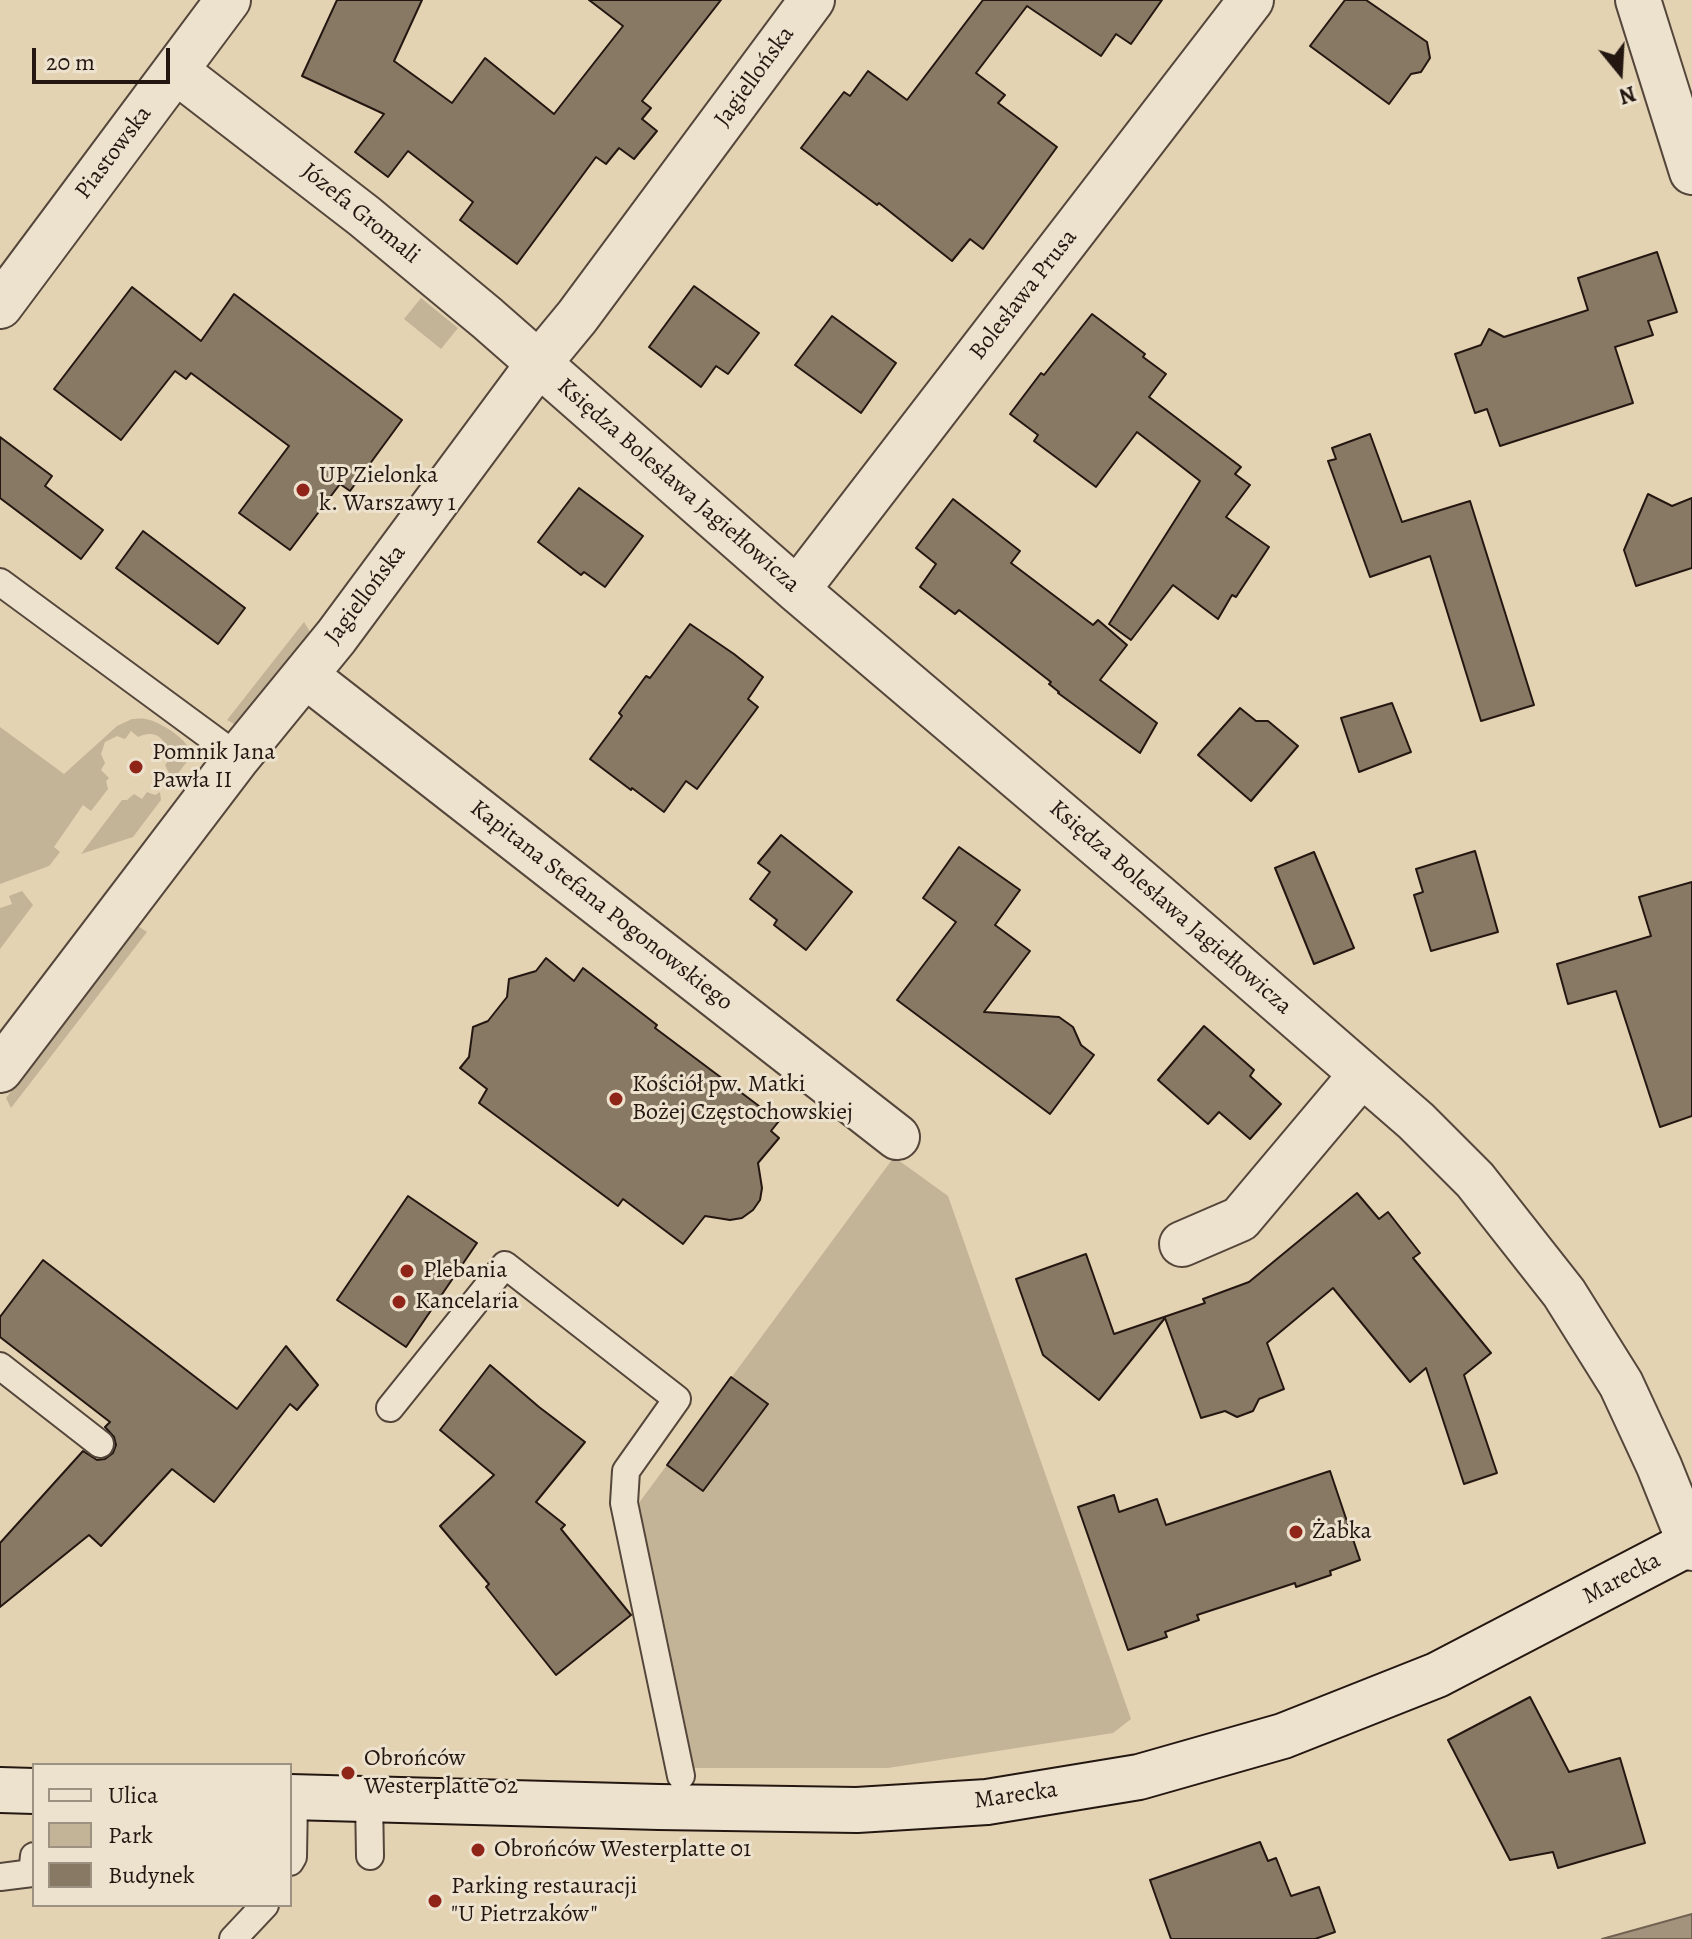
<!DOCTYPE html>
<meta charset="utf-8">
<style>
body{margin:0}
#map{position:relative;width:1692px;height:1939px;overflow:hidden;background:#e4d3b3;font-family:Alegreya,serif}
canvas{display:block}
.legend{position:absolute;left:32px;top:1763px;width:260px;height:144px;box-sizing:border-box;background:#ede2ce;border:2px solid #9d9182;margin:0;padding:10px 14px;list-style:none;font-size:24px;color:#241711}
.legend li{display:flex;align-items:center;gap:16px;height:40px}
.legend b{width:40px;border:2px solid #9d9182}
.north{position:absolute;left:1580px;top:32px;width:80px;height:80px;-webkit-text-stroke:6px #ede2ce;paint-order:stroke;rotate:162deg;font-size:22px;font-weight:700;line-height:32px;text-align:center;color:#241711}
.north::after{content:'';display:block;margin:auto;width:28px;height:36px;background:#241711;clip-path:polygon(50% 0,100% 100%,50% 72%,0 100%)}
.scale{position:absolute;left:32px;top:48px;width:138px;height:36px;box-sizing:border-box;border:4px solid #241711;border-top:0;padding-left:10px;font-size:24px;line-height:28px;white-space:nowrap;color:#241711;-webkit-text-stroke:6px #ede2ce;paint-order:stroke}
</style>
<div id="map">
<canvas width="1692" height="1939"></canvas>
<ul class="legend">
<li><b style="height:10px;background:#ede2ce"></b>Ulica</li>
<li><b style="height:22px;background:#c3b397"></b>Park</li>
<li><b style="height:22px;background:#887965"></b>Budynek</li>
</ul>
<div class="north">N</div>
<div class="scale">20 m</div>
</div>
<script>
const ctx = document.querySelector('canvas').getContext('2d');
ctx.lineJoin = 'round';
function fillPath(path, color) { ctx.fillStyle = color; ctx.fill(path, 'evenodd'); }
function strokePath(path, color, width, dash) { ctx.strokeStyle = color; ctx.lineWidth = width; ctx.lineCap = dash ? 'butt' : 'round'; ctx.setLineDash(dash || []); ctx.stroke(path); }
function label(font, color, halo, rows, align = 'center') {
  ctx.font = font + ' Alegreya,serif'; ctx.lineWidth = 6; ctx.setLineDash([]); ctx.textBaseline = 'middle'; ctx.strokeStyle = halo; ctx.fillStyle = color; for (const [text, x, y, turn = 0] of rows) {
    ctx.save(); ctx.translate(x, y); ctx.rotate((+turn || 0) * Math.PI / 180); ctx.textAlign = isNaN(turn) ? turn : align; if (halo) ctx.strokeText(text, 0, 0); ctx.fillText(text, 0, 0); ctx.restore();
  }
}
fillPath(new Path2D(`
 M421 298 458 328 441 349 404 319Z
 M304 622 309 630 310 638 242 722 234 724 227 720Z
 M132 719C136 719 141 718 146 719 161 722 189 740 192 755L176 776 170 775 165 765 168 761 165 758C170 740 155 728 138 737L131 731 125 739 117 736 105 742 101 754 105 763 101 770 109 778 106 781 108 789 91 811 83 805 54 847 60 852 49 866 0 884V727L64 774 117 726Z
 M147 792 155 795 160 792 161 800 133 837 81 854 122 800H127L134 794 142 799Z
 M22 891 33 905 0 949V908L12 904 9 896Z
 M138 926 147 932 11 1108 6 1098Z
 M894 1157 948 1196 1131 1719 1113 1733 888 1768H686L633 1511Z`), '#c3b397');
const water = new Path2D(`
 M1692 1914V1939H1602Z`);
fillPath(water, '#a3937c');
strokePath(water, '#706151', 2);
const building = new Path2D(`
 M337 0H422L394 61 452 103 485 58 554 114 623 26 589 0H721L642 101 651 108 642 119 657 131 634 159 619 148 606 164 596 157 517 264 460 220 473 202 408 151 388 177 355 152 384 114 302 76Z
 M983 0H1162L1131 44 1116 34 1101 56 1027 6 976 73 1005 95 998 103 1057 147 983 249 970 239 952 261 879 203 877 205 801 148 844 92 850 96 868 71 907 100Z
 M1345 0H1366L1427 42 1430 58 1421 72 1411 74 1389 104 1310 46Z
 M1657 252 1677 312 1648 321 1653 335 1615 347 1633 403 1500 446 1487 409 1475 413 1455 354 1481 345 1489 329 1504 337 1588 310 1578 278Z
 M694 286 759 333 728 374 716 366 701 387 649 347Z
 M132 287 201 341 234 294 402 420 350 491 340 484 290 550 239 513 289 446 191 373 186 379 175 371 121 440 54 389Z
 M1092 314 1145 354 1143 357 1166 374 1149 397 1241 467 1235 474 1250 485 1226 517 1269 547 1236 597 1232 595 1218 619 1173 585 1131 640 1109 624 1200 481 1137 432 1096 487 1034 441 1038 435 1010 414 1041 373 1044 375Z
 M832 316 896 363 861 413 795 365Z
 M1370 434 1402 522 1470 501 1534 705 1481 721 1430 556 1370 577 1328 461 1336 459 1332 448Z
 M0 437 52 476 45 486 103 530 81 559 0 498Z
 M579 488 643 536 605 587 584 572 581 575 538 542Z
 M1648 494 1672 506 1692 498V568L1636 586 1624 550Z
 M953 499 1020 551 1011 563 1093 625 1098 620 1127 645 1100 680 1157 723 1140 753 1058 693 1059 692 1049 684 1051 682 959 610 955 614 920 587 936 564 916 548Z
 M143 531 245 608 218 644 116 568Z
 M690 624 734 654 763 677 748 699 758 707 697 789 686 781 664 812 632 788 631 790 590 759 622 716 619 713 646 676 650 678Z
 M1392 703 1411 752 1359 772 1341 718Z
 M1240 708 1256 721H1268L1298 746 1251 801 1198 755Z
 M781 835 852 892 806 950 774 925 777 920 750 899 770 872 758 863Z
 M959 847 1020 890 995 925 1030 951 984 1012 1059 1017 1073 1027 1081 1045 1094 1055 1050 1114 897 1000 956 922 923 898Z
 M1475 851 1498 932 1431 951 1414 895 1423 892 1416 869Z
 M1314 852 1354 948 1314 964 1275 868Z
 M1692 882V1116L1660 1127 1616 991 1568 1004 1557 964 1651 936 1639 897Z
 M546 958 574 981 583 968 657 1025 655 1028 779 1121 771 1131 779 1138 758 1163 762 1188 760 1200 753 1210 742 1218 730 1220 705 1216 683 1244 623 1199 618 1206 479 1103 487 1089 460 1068 469 1057 473 1027 488 1021 507 997 509 979 536 971Z
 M1204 1026 1254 1070 1250 1076 1281 1104 1250 1139 1219 1112 1208 1124 1158 1080Z
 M1357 1193 1379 1219 1388 1212 1420 1253 1413 1258 1491 1353 1464 1375 1497 1473 1464 1484 1426 1368 1410 1382 1333 1288 1267 1343 1284 1389 1259 1399 1253 1411 1237 1417 1225 1411 1201 1418 1165 1318 1099 1400 1043 1355 1016 1279 1086 1254 1114 1334 1205 1303 1203 1299 1249 1282Z
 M408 1196 477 1243 406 1347 337 1300Z
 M43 1260 237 1409 286 1346 318 1385 297 1410 290 1404 214 1502 172 1469 101 1546 89 1535 0 1607V1543L83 1451 97 1460 105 1459 113 1453 116 1445 114 1437 105 1427 110 1422 0 1337V1317Z
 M490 1365 539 1407 585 1442 536 1502 565 1525 561 1529 631 1615 556 1675 486 1587 489 1584 440 1526 494 1475 440 1430Z
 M731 1377 768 1404 703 1491 667 1465Z
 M1330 1471 1360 1560 1330 1571 1331 1575 1296 1587 1295 1583 1197 1615 1199 1620 1165 1632 1167 1637 1128 1650 1078 1507 1114 1495 1119 1512 1157 1499 1166 1525Z
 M1530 1697 1569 1772 1620 1758 1645 1843 1558 1868 1553 1852 1510 1860 1448 1740Z
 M1260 1842 1268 1861 1276 1858 1291 1896 1319 1887 1335 1932 1315 1939H1171L1150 1880Z`);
fillPath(building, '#887965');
strokePath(building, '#241711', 2);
const lane = new Path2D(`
 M0 582 238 757
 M0 1366 100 1444
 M390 1408 505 1265 677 1399 626 1471 624 1503 681 1776
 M369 1799 370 1856
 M290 1862 293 1857 294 1798
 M0 1877 32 1873 34 1856
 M233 1939 265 1905`);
const street = new Path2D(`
 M1638 0 1692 172
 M176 71 364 216 487 318 797 590 1156 895 1416 1121 1475 1180 1564 1293 1621 1384 1659 1466 1692 1548
 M0 306 228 0
 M797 590 1251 0
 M305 675 897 1137
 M0 1070 238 757 336 637 539 363 577 317 812 0
 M1182 1244 1240 1219 1362 1074`);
const secondary = new Path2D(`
 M0 1790 34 1791
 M290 1797 659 1807 857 1810 987 1802 1139 1777 1283 1736 1437 1675 1692 1542`);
strokePath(lane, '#54463a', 30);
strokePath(street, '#54463a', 48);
strokePath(secondary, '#241711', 48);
strokePath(lane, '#ede2ce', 26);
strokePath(street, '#ede2ce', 44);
strokePath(secondary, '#ede2ce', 44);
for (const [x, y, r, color] of [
 [303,490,8,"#8f2418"],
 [136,767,8,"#8f2418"],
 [616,1099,8,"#8f2418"],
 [407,1271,8,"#8f2418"],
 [399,1302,8,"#8f2418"],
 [1296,1532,8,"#8f2418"],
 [348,1773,8,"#8f2418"],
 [478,1850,8,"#8f2418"],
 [435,1901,8,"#8f2418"]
]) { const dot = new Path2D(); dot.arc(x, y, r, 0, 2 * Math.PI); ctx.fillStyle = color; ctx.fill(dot); strokePath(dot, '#ede2ce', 3); }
label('24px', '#241711', '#ede2ce', [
 ["Jagiellońska",755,77,-54],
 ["Piastowska",114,153,-53],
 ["Józefa Gromali",360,214,39],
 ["Bolesława Prusa",1024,295,-52],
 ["Księdza Bolesława Jagiełłowicza",678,486,41],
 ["Jagiellońska",366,595,-53],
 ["Kapitana Stefana Pogonowskiego",601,906,38],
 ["Księdza Bolesława Jagiełłowicza",1170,908,41],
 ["Marecka",1622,1579,-28],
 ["Marecka",1016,1796,-8]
]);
label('24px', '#241711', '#ede2ce', [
 ["UP Zielonka",319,476],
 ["k. Warszawy 1",319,504],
 ["Pomnik Jana",152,753],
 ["Pawła II",152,781],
 ["Kościół pw. Matki",632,1085],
 ["Bożej Częstochowskiej",632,1113],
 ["Plebania",423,1271],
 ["Kancelaria",415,1302],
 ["Żabka",1312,1532],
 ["Obrońców",364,1759],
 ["Westerplatte 02",364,1787],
 ["Obrońców Westerplatte 01",494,1850],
 ["Parking restauracji",451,1887],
 ["\"U Pietrzaków\"",451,1915]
], 'left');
</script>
